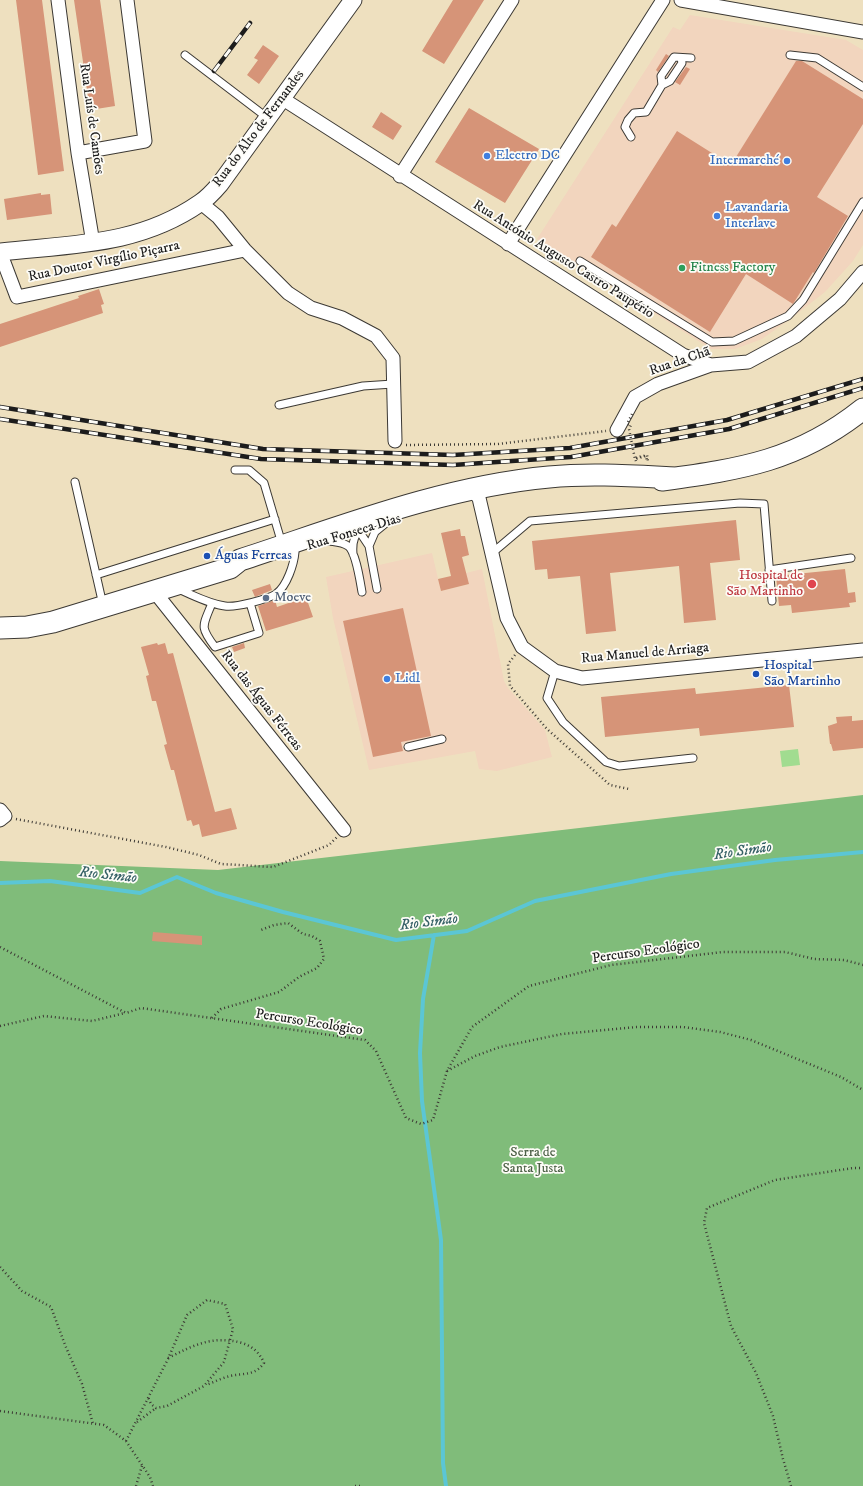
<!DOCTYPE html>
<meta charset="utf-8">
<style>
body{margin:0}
canvas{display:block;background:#eee0bf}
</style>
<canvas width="863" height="1486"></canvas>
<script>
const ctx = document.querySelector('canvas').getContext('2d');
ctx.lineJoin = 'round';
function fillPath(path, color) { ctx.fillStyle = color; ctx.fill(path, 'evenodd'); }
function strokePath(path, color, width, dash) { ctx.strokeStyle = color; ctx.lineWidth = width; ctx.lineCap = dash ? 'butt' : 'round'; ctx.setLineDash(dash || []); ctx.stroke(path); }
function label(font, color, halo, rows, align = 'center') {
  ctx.font = font + ' "IM FELL DW Pica",serif'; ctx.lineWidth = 3.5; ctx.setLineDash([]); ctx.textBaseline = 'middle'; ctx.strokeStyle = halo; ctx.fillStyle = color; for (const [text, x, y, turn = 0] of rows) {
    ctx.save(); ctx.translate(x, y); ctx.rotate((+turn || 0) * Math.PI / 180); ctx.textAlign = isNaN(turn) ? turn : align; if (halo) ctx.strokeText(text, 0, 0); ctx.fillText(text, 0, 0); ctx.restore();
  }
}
fillPath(new Path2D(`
 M690 15 846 40 863 50V245L853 261 825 292 789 320 762 339 735 349H711L537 239 673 27 680 30Z
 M432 553 441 591 469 584 466 573 482 569 504 681 508 688 545 730 552 757 497 771 479 769 475 751 369 770 333 618 326 577Z`), '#f2d5be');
fillPath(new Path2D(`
 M798 749 800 765 782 767 780 751Z`), '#a1dc90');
fillPath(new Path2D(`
 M863 795V1486H0V861L218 870Z`), '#80bc7a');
strokePath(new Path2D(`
 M0 883 50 881 140 893 177 877 216 893 283 912 396 940 467 931 535 901 671 874 775 860 863 852
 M434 935 423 999 420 1053 422 1101 441 1240 443 1463 446 1486`), '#5bc6d5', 4);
fillPath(new Path2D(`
 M16 0H42L64 171 38 175Z
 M74 0H100L115 106 90 110Z
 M453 0H484L444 64 422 51Z
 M263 45 279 56 259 84 247 75 258 60 254 58Z
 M666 54 669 56 658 72 656 70Z
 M796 61H802L863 99V124L817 197 848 216 814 273 813 272 793 304 746 274 710 332 591 257 612 224 616 227 677 131 731 165Z
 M686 67 690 69 680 85 675 82Z
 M469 108 539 149 505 203 435 162Z
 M381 112 402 126 393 140 372 127Z
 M41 193V195L50 194 52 214 7 220 4 199Z
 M99 289 104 304 101 305 103 313 0 347V324L79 298 78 296Z
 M736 520 740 560 710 563 716 620 684 623 679 566 610 573 616 631 586 634 580 576 548 579 547 569 535 570 532 541Z
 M460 529 461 536H465L469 555 462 557 469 584 441 591 438 579 451 576 441 533Z
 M845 569 848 593 855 592 856 602 849 603 850 607 792 613 791 605 779 606 776 576Z
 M270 584 272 590 255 597 252 590Z
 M306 597 313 617 266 631 258 606 275 600 277 607Z
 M403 608 431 736 401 742 403 751 373 757 343 621Z
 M157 643 158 645 165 643 168 654 173 653 215 812 231 808 237 829 202 837 199 824 193 826 191 820 187 821 174 770H171L164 745 167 744 156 701H152L146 676 149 675 141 647Z
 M244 643 245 648 234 652 232 647Z
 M789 685 794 727 700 736 699 728 605 737 601 697 695 688 696 694Z
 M852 716V721L863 720V748L833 751 831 744H830L828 726 837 723 836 717Z
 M153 932 202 936V945L152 941Z`), '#d69478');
const service = new Path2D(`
 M185 55 269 119
 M790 55 817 58 863 87
 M662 85 661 76 674 57 691 58
 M631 137 625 127 628 120 634 113 646 112 662 85 670 81 682 63 681 58
 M580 261 712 342 734 341 788 316 803 300 863 202
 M279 405 363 386 393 384
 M235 470H249L264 483 282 544
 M75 482 103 605
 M354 531 361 534 369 546
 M329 541C335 542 342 542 348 546 356 552 360 581 362 592
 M353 554C352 542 354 532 366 526
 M491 554 530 521 740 503 764 504 772 601
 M769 570 851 558
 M96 575 275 519
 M178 589C193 595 209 604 225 606 235 608 268 599 276 594 287 586 294 564 295 552L290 546
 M377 589 369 546 375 532 386 523
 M212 603C203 626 199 626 215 647L259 633 250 603
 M555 671 547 698 563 722 606 762 619 766 693 758
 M408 747 442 739`);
const minor = new Path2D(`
 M58 0 78 153 93 243
 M681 0 863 32
 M283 99 683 355 711 365
 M78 153 145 141 127 0
 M400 176 512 0
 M201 203 218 217 245 250 288 293 311 308 342 318 376 336 393 358 395 441
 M508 244 663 0
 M0 252 17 297 245 250
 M617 430 635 397 658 384 711 365 748 362 796 336 840 299 863 272
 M466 490 474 492 479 498 507 618 522 647 555 671 582 678 863 650
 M154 591 344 830
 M0 810 5 816 0 820`);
const tertiary = new Path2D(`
 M0 252C72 244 138 246 200 203 208 198 214 191 220 184L353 0`);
const primary = new Path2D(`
 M662 480C741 469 798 461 863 409
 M0 628 27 627 53 622 230 568 240 560C341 527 442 487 549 477 591 473 634 476 676 478`);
strokePath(service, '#3c3934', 9);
strokePath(minor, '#3c3934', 15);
strokePath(tertiary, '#3c3934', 19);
strokePath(primary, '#3c3934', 23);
strokePath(new Path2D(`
 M406 445 498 444 606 431
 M636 461 635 458 647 455 648 461
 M515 655 508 664 510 686 547 729 610 785 629 789
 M16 819 166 847 199 855 221 864 273 867 329 845 337 837
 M0 947 126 1013 141 1008 365 1040 376 1051 406 1118 421 1124 433 1120 447 1071 472 1027 529 986 611 965 723 952H785L814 959 844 960 863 965
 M212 1018 221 1009 279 992 299 977 317 968 324 959 320 941 312 936 303 934 288 923 274 925 261 930
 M0 1026 44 1016 92 1021 125 1013
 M447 1071 475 1056 500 1047 562 1034 637 1027H683L720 1032 751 1040 841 1077 863 1090
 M0 1267 22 1291 51 1307 65 1345 82 1384 93 1424
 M168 1358C194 1345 213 1335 242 1343 252 1346 260 1353 264 1363 255 1376 243 1373 230 1376 222 1378 214 1382 206 1385
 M0 1411 104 1425 126 1441 150 1477 153 1486
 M137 1422 156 1408
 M126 1441 168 1359 187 1315 207 1300 225 1304 233 1329 224 1362 204 1386 167 1406 156 1408 151 1404 148 1397
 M136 1486 142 1466
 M355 1486H362
 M791 1486 783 1459 773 1416 756 1373 731 1326 704 1223 707 1208 775 1180 853 1168H863`), '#3c3934', 2.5, [1, 3]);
strokePath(service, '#fff', 7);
strokePath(minor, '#fff', 13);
strokePath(tertiary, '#fff', 17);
strokePath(primary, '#fff', 21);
const rail = new Path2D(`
 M214 71 250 23
 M0 407 263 449 453 455 570 448 727 420 863 379
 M0 419 261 459 453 465 571 457 729 429 863 388`);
strokePath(rail, '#1c1c1c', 4.5);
strokePath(rail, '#fdfcf7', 3, [9]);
strokePath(new Path2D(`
 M632 414 627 424 631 425 629 429 635 459 646 456 647 461`), '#3c3934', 2.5, [1, 3]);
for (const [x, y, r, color] of [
 [487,156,4,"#3f7fe0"],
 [787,161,4,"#3f7fe0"],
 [717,216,4,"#3f7fe0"],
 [682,268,4,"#2e9e5b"],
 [207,556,4,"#1a4fb4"],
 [812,584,5,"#e0444e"],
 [266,598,4,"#5c6f8a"],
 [756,674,4,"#1a4fb4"],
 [387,679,4,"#3f7fe0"]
]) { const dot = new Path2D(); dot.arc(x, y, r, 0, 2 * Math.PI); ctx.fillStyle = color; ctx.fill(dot); strokePath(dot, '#fdfcf7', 1.5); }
label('14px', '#1c1c1c', '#fdfcf7', [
 ["Rua Luís de Camões",91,119,82],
 ["Rua do Alto de Fernandes",259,129,-53],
 ["Rua António Augusto Castro Paupério",563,260,32],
 ["Rua Doutor Virgílio Piçarra",104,262,-12],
 ["Rua da Chã",680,362,-19],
 ["Rua Fonseca Dias",354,533,-17],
 ["Rua Manuel de Arriaga",645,654,-5],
 ["Rua das Águas Férreas",261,701,52],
 ["Percurso Ecológico",646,952,-8],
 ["Percurso Ecológico",309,1023,9]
]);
label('14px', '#366cbe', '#fdfcf7', [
 ["Electro DC",495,156],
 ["Intermarché",779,161,"right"],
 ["Lavandaria",725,208],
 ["Interlave",725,224],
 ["Lidl",395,679]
], 'left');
label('14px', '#27864d', '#fdfcf7', [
 ["Fitness Factory",690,268]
], 'left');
label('14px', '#164399', '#fdfcf7', [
 ["Águas Ferreas",215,556],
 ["Hospital",764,666],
 ["São Martinho",764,682]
], 'left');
label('14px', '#be3a42', '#fdfcf7', [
 ["Hospital de",803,576],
 ["São Martinho",803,592]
], 'right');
label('14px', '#4e5e75', '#fdfcf7', [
 ["Moeve",274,598]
], 'left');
label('14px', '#4b5f45', '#fdfcf7', [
 ["Serra de",533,1153],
 ["Santa Justa",533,1169]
]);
label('italic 15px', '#356066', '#fdfcf7', [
 ["Rio Simão",743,852,-8],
 ["Rio Simão",108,876,6],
 ["Rio Simão",429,923,-7]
]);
</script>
